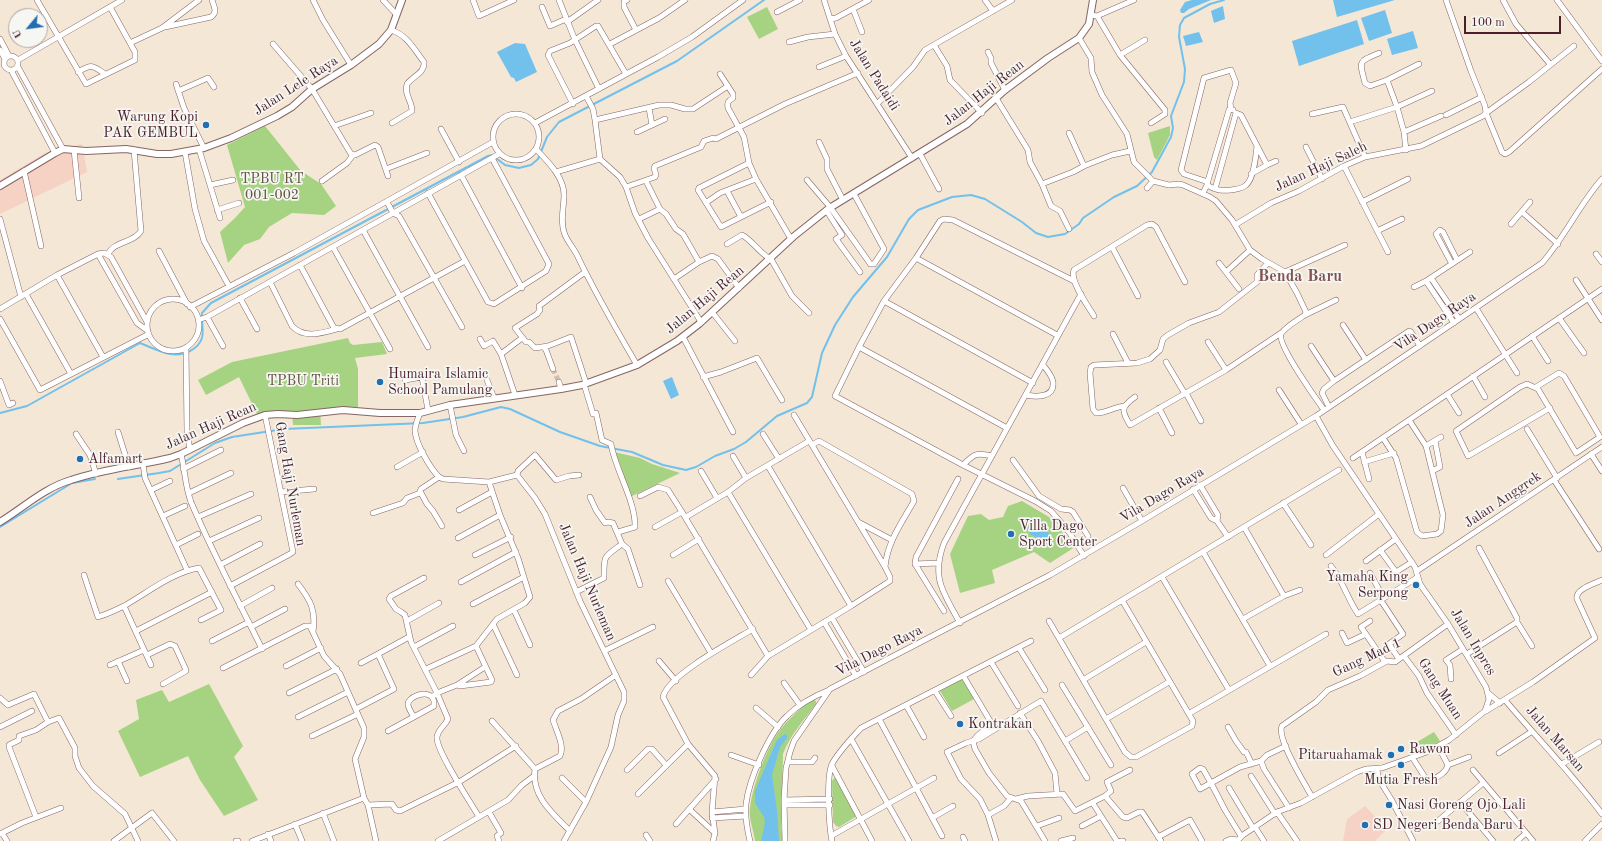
<!DOCTYPE html>
<style>
body{margin:0}
#map{position:relative;width:1602px;height:841px;overflow:hidden;background:#f4e7d5;font-family:"Old Standard TT",serif}
canvas{display:block}
.north{position:absolute;left:8px;top:8px;width:40px;height:40px;box-sizing:border-box;background:#f6f6f2;border:1px solid #b1a0a2;border-radius:50%;rotate:241deg;font-size:11px;font-weight:700;line-height:16px;text-align:center;color:#4a1f2b}
.north::after{content:'';display:block;margin:auto;width:14px;height:18px;background:#1f6fb2;clip-path:polygon(50% 0,100% 100%,50% 72%,0 100%)}
.scale{position:absolute;left:1464px;top:16px;width:97px;height:18px;box-sizing:border-box;border:2px solid #4a1f2b;border-top:0;padding-left:5px;font-size:12px;line-height:14px;white-space:nowrap;color:#4a1f2b;-webkit-text-stroke:3px #f6f6f2;paint-order:stroke}
</style>
<div id="map">
<canvas width="1602" height="841"></canvas>
<div class="north">U</div>
<div class="scale">100 m</div>
</div>
<script>
const ctx = document.querySelector('canvas').getContext('2d');
ctx.lineJoin = 'round';
function fillPath(path, color) { ctx.fillStyle = color; ctx.fill(path, 'evenodd'); }
function strokePath(path, color, width, dash) { ctx.strokeStyle = color; ctx.lineWidth = width; ctx.lineCap = dash ? 'butt' : 'round'; ctx.setLineDash(dash || []); ctx.stroke(path); }
function label(font, color, halo, rows, align = 'center') {
  ctx.font = font + ' "Old Standard TT",serif'; ctx.lineWidth = 3.5; ctx.setLineDash([]); ctx.textBaseline = 'middle'; ctx.strokeStyle = halo; ctx.fillStyle = color; for (const [text, x, y, turn = 0] of rows) {
    ctx.save(); ctx.translate(x, y); ctx.rotate((+turn || 0) * Math.PI / 180); ctx.textAlign = isNaN(turn) ? turn : align; if (halo) ctx.strokeText(text, 0, 0); ctx.fillText(text, 0, 0); ctx.restore();
  }
}
fillPath(new Path2D(`
 M82 144 87 172 0 214V180L45 153Z
 M1365 806 1387 829 1375 841H1343L1347 819Z`), '#f6d2c5');
fillPath(new Path2D(`
 M767 7 778 29 759 39 747 17Z
 M265 126 301 171 321 184 336 206 324 215 292 213 269 227 260 239 244 245 228 263 220 232 235 218 245 207 227 145Z
 M1170 126V135L1157 160 1154 157 1148 133Z
 M348 338 350 343 353 345 382 342 387 354 355 358 358 369V407L320 409 321 425H293L292 412 271 411 257 414 239 377 206 395 198 380 232 362Z
 M614 452 640 458 652 464 680 473 630 497 619 462Z
 M1022 501 1049 517 1075 547 1050 563 1034 552 992 570 995 583 960 593 950 554 968 516 981 514 989 520 1003 517 1008 506Z
 M962 679 974 699 952 711 940 691Z
 M209 684 243 746 234 757 258 800 224 816 200 780 188 756 140 777 118 731 139 719 136 700 162 690 169 702Z
 M812 699 816 701V704C804 720 790 735 783 754L781 828 783 841H755C754 833 751 825 750 817 748 797 764 756 774 739 783 723 799 710 812 699Z
 M1434 732 1440 741 1423 751 1417 742Z
 M834 778H837L857 816 839 827 836 826 833 822 832 781Z`), '#a5d381');
fillPath(new Path2D(`
 M1192 0H1211L1189 9 1184 13H1181L1180 10 1185 2Z
 M1333 0H1395L1337 17Z
 M1223 6 1225 19 1214 23 1211 11Z
 M1385 10 1392 33 1369 41 1361 18Z
 M1357 20 1364 44 1299 66 1292 41Z
 M1413 31 1418 48 1392 55 1387 39Z
 M1199 32 1203 42 1186 46 1183 36Z
 M515 43 525 44 537 72 516 82 514 78 511 77 497 52Z
 M672 377 679 395 671 399 663 381Z
 M1031 525H1035L1052 535 1047 543 1030 534 1028 528Z
 M785 734 787 735V738L780 747 772 775 777 811 779 841H761L765 822 764 817 755 803V791L777 740Z`), '#72c0ec');
strokePath(new Path2D(`
 M0 413 27 406 140 343C156 349 173 360 190 351 196 348 200 344 202 338 204 330 201 320 202 313L211 303 488 156 492 155 505 165 519 168 531 165 538 159 547 137 559 122 677 61 764 0
 M118 479 159 473 170 471 215 443 232 437 284 429 423 423 463 417 501 407 510 409 560 432 600 446 632 452 663 465 686 470 696 467 715 456 734 449 746 442 777 416 807 403 812 397 822 353 835 325 853 297 887 257 909 219 918 210 952 197 971 195 985 199 1022 222 1036 233 1048 237 1065 234 1079 224 1083 218 1114 197 1137 186 1152 172 1171 137 1173 128 1171 116 1184 82 1185 69 1179 37 1180 25 1184 18 1210 4 1224 0
 M0 527 72 483 95 479`), '#72c0ec', 2);
strokePath(new Path2D(`
 M553 369 559 382`), '#d2bfb3', 5, [5, 2.5]);
const minor = new Path2D(`
 M37 0 86 84 135 60V52L110 7
 M313 0 323 20 351 65
 M383 0 396 14
 M473 0 479 16 514 0
 M559 0 575 40 599 89
 M627 0 624 2V7L636 30
 M824 0 835 34 846 56 912 158
 M985 0 993 11
 M1503 0 1516 24 1550 64
 M1557 0 1602 61
 M542 7 550 26 566 19
 M853 9 862 32
 M777 12 800 0
 M1091 15 1097 16 1120 55 1165 110V114L1151 123
 M1097 16 1134 0
 M830 19 836 18 869 0
 M567 22 598 0
 M165 27 211 17C218 12 214 7 212 0
 M391 30C407 35 414 49 424 62 425 73 413 76 407 84 404 96 412 100 412 111L392 123
 M1079 38 1091 58 1092 72 1102 95 1127 134 1134 162 1153 181 1169 185 1179 184 1183 185 1210 197 1216 201 1232 220 1250 250 1262 259 1285 272 1297 293 1306 312 1305 315C1299 319 1284 328 1281 334 1277 344 1316 399 1324 410
 M0 39 9 56
 M789 42 808 37 835 34
 M130 43 162 28 199 0
 M273 44 312 89 351 154 355 155 375 145 378 147 388 176
 M610 44 659 18 685 0
 M934 45 947 66 950 80 982 113
 M1574 46 1529 82 1486 113 1502 152 1505 154 1509 152 1602 69
 M0 50 5 59
 M988 52 991 58V63L1005 90
 M1379 53C1358 62 1359 60 1365 83L1370 86 1387 80 1397 107 1432 91
 M1120 55 1145 40
 M4 63a7 7 0 1 1 14 0a7 7 0 1 1-14 0Z
 M18 60 122 0
 M18 67 63 149
 M819 67 846 56
 M11 70 55 153
 M78 72C92 64 92 65 105 74
 M720 74 733 94V98C728 101 727 102 728 108L744 137 749 163 756 179 791 239
 M1387 80 1419 64
 M176 84 184 108 204 148
 M178 91 208 78 214 87
 M586 96 593 109 595 120 600 159 620 177 626 187 635 213 648 238 701 322
 M996 98 1028 150 1030 162 1042 184 1073 172 1084 166 1112 155 1130 151
 M573 104 548 55 550 51 570 43 596 26H598L626 74
 M877 104 913 67 925 50 1012 0
 M649 108 652 125
 M493 137a23 23 0 1 1 46 0a23 23 0 1 1-46 0Z
 M1312 114 1343 107 1365 157
 M1446 115 1482 97
 M595 120 659 105H671L685 109H693L728 86
 M1353 121 1397 107 1404 132 1406 150
 M535 123 658 57 692 37 743 0
 M334 126 371 113
 M441 129 459 162
 M637 132 665 119
 M1404 132 1441 116
 M1069 133 1084 166
 M819 142 827 159V169L843 200
 M1306 147 1322 179
 M199 149 220 218
 M536 149C548 162 564 177 564 195 564 207 560 220 564 232 566 240 573 247 577 255 595 293 616 329 637 365
 M74 150 79 198
 M185 152 195 209 204 241 229 286
 M920 154 939 189
 M749 163 699 188 698 190 721 227 771 202
 M1267 165 1276 161
 M1344 166 1388 252
 M386 169 427 153
 M24 171 41 246
 M556 172 600 159
 M461 175 522 288
 M807 180 830 207 869 262 870 264H874L884 249 854 194
 M322 181 347 163 353 155
 M646 181 660 209
 M1208 182 1184 174 1181 170 1204 78 1231 70 1236 83 1230 103 1231 109
 M1042 184 1051 206 1060 211 1069 229
 M1207 184 1229 110 1231 109 1233 110
 M210 185 233 180
 M626 187 655 177 656 175 654 168 655 166 701 147 704 141 713 138 716 139 785 104 858 73
 M1147 188 1153 181
 M1215 189 1236 113 1241 115 1267 165 1251 174
 M727 191 741 217
 M428 193 488 302 494 304 546 271 549 264 492 158
 M1203 193 1207 185C1215 190 1221 191 1231 190 1236 189 1242 189 1246 185 1254 179 1256 155 1257 146
 M387 202 393 213 399 216 462 327
 M707 202 720 193 756 179
 M1362 202 1408 179
 M217 210 239 203
 M826 210 842 235 836 239 860 272
 M1522 212 1558 244
 M0 219 21 297
 M639 219 660 209 666 214 676 229 683 234 699 262
 M1511 224 1530 202
 M1235 225 1271 203 1299 191 1344 166 1365 157 1421 146 1483 116 1486 113 1485 106 1471 71 1446 0
 M363 230 428 347
 M1377 231 1402 219
 M727 244 742 235C752 240 762 256 771 259L792 296 809 313
 M333 247 390 349
 M1112 247 1138 296
 M159 251 187 304
 M98 254 137 323 148 331
 M108 254C114 241 134 243 141 231L134 150
 M1596 254 1602 262
 M916 258 1057 335
 M1219 263 1239 289
 M1452 264 1436 234 1440 230 1443 232 1457 260
 M300 265 334 328 340 329 465 261
 M585 272 539 306 540 310 537 314 515 328 526 342H529L535 348 548 346 571 337 586 383
 M1226 272 1250 250
 M1285 272 1345 245
 M57 275 103 357
 M1431 278 1459 319
 M674 279 699 262 712 256 718 259 739 288
 M1576 280 1602 320
 M1074 281 953 220 944 219 940 221 916 258 884 301 859 347 835 396 963 465 1035 501 1051 511 1069 532 1084 556
 M1426 281 1454 323
 M270 282 292 326C304 339 322 333 337 329
 M1414 287 1426 281 1470 252
 M26 294 71 374
 M240 298 257 329
 M147 325a26 26 0 1 1 52 0a26 26 0 1 1-52 0Z
 M884 301 1033 383
 M190 307 294 253 493 142
 M1476 308 1517 373
 M0 309 57 275 98 254 104 253 111 257 147 322
 M712 312 735 341
 M1305 315 1336 300
 M1094 316C1088 306 1069 280 1074 270L1147 225 1152 224 1156 227 1185 282
 M207 317 223 346
 M1559 318 1584 353
 M0 319 40 390 149 334
 M198 320 207 317 499 154
 M1343 325 1366 360
 M1113 334 1128 363
 M1532 336 1548 361
 M683 337 733 432
 M480 339 484 346 493 341 501 354 515 395
 M1208 342 1226 370
 M1311 346 1334 381
 M544 347 546 350 553 369
 M859 347 1007 428
 M186 348 187 431 190 450
 M501 354 522 338
 M1166 362 1185 394
 M1473 376 1485 397
 M703 377 721 372 757 358 782 400
 M405 380 422 377 428 410
 M487 380 494 398
 M0 381 9 405 13 403
 M559 382 561 389
 M584 384 593 414 596 413 602 440 611 444C615 469 636 502 635 527L618 532
 M1536 387 1559 373 1564 376 1600 437 1576 453 1538 389 1527 384 1520 387 1456 431 1468 456 1550 408
 M1279 390 1301 424
 M1186 393 1201 421
 M1447 394 1459 413
 M1026 395C1036 397 1055 398 1053 382 1052 375 1046 369 1043 365
 M1135 397C1121 407 1121 410 1130 425L1226 370 1281 333
 M450 405 456 435 464 451
 M1124 406C1115 407 1103 414 1096 413L1093 409 1090 373 1091 367 1094 365 1137 363 1150 359 1160 350 1163 339 1168 335 1189 323 1219 312 1257 282V275L1268 263
 M1329 407 1322 393 1324 389 1334 381 1409 331 1411 332 1420 346
 M1159 408 1172 433
 M420 413C418 418 415 425 415 431 416 444 430 468 439 477L443 479 489 482 517 475
 M1527 429 1557 478
 M118 432 129 467
 M76 434 90 455 96 474
 M763 434 779 459
 M1383 438 1396 458 1417 532 1422 536 1437 534 1441 531 1443 515 1426 446 1409 420
 M812 445 819 441 912 494 914 501C902 522 887 543 885 567
 M1426 446 1441 437
 M1362 452 1369 479
 M181 454C185 470 185 486 191 502 212 552 238 600 262 649
 M1591 454 1602 471
 M733 456 746 478
 M1353 458 1602 289
 M1013 460 1039 496 1061 509 1070 510 1073 512 1088 536
 M1364 462 1394 453
 M143 464 145 478 187 570
 M963 465C974 454 976 452 992 456
 M768 466 851 606
 M397 467 423 452
 M183 469 221 450
 M701 471 717 498
 M1432 471 1440 467 1435 441
 M517 475 535 498 545 514 580 601 624 692V701L618 715 611 747 586 802 564 841
 M517 475 518 471 535 455 556 480 569 476 579 475
 M439 477 421 489 420 491 427 504 433 511 442 526
 M1554 480 1599 549
 M1123 488 1142 521
 M1193 489 1211 518 1217 521 1218 515 1200 485
 M151 490 170 481
 M281 492 314 489
 M728 492 811 630
 M189 493 231 473
 M640 496 658 487 668 490 682 512 768 656
 M590 497 596 510 605 523 608 522 613 523 622 544 628 549 640 585
 M1283 503 1311 545
 M459 510 492 492
 M373 513 403 503 407 498 420 493
 M163 516 185 506
 M198 517 251 494
 M686 517 728 492 746 478 809 441
 M1217 521 1228 537
 M858 522 892 540
 M655 527 682 512
 M1244 527 1284 596
 M458 538 500 515
 M209 541 259 518
 M176 545 198 534
 M1479 548 1517 618V622L1532 646
 M1380 550 1396 572 1412 562
 M1203 552 1270 666
 M475 555 511 537
 M673 555 699 539
 M1326 555 1379 514
 M1366 561 1393 541
 M915 564 938 563
 M220 565 260 544
 M1331 566C1343 581 1347 598 1358 614L1418 577
 M1417 571 1602 447
 M1370 573 1383 597
 M84 575 98 617C107 614 116 610 124 606 147 593 173 572 199 568L221 610 201 620
 M1162 577 1229 690
 M424 578 391 596 389 599 396 609 401 612 405 615 411 642 437 693 457 685 485 667
 M668 581 711 653
 M461 582 516 552
 M298 584C311 601 316 610 313 632
 M230 586 290 554 293 552 265 415
 M576 592 604 578C604 555 603 558 622 544
 M1380 599 1403 634 1389 644 1399 659
 M473 604 524 577
 M124 606 151 665
 M240 606 272 588
 M514 610 530 645
 M944 611 915 564 916 557 958 479
 M832 618 864 672
 M1243 619 1284 596 1300 590
 M407 621 439 603
 M1049 621 1125 752 1131 757H1136L1192 726 1193 721 1122 600
 M1370 621 1361 627 1385 662
 M824 622 856 676
 M960 623C943 592 931 578 944 543L1081 294
 M493 624 517 675
 M251 627 285 609
 M136 631 212 592
 M1342 633 1347 643 1366 634
 M1059 638 1339 470
 M212 641 249 622
 M414 647 453 626
 M1019 648 1045 690
 M604 651 653 627
 M1467 654 1517 622
 M147 655 170 644 175 646 186 670V671L163 684
 M1404 656 1419 676 1427 693 1456 735
 M118 661 127 681
 M659 661 676 681
 M991 662 1018 706
 M361 663 378 654
 M110 665 144 650
 M286 666 321 648
 M223 668 305 626H310L324 656 340 674 364 728V737L355 759 364 798 368 805 376 841
 M426 669 476 646 497 619 525 603 530 597 518 558 500 515 489 482
 M751 675 768 656 851 606 890 581V577L885 567 794 415
 M964 677 992 724 977 736 973 741
 M1451 679 1450 665 1446 660 1463 649
 M1083 680 1146 642
 M784 683 800 705
 M457 685 460 686 491 682 492 680 476 646
 M1062 685 1111 765
 M935 691 951 716
 M289 693 337 669
 M1488 693 1500 703
 M0 698 8 705 34 694 48 722
 M1505 700C1537 738 1572 774 1602 814
 M906 705 924 737
 M756 708 778 727
 M356 709 394 689 378 654 409 637
 M1486 711 1533 682 1595 638 1577 599C1575 589 1594 584 1602 580
 M1020 713 1038 741 1055 773 1057 794
 M1190 713 1326 634
 M298 717 348 692
 M414 717C412 714 409 709 408 705 407 697 426 690 432 697
 M879 719 942 836
 M1106 719 1169 682
 M492 721 535 769C531 796 553 814 570 831
 M0 727 32 711
 M1228 727 1236 741 1244 752H1246L1252 764
 M388 731 434 706V701L432 697 437 693 448 719C445 726 438 729 437 737 435 749 471 803 479 817
 M312 736 358 714
 M851 739 909 841
 M973 741 975 749 989 773 1007 796 1021 801 1045 841
 M1065 741 1088 727
 M1499 753 1531 732
 M731 755 759 765
 M1412 757 1428 782C1435 778 1446 774 1448 765L1438 746
 M1261 761 1264 769 1289 808
 M788 762H812L815 758
 M1562 764 1599 742
 M1448 765 1469 757
 M832 766 872 841
 M1200 768 1203 769 1211 783 1200 789 1192 774Z
 M535 769 560 756C565 746 556 730 553 720L558 711 581 699 616 675
 M1377 769 1378 778 1391 799 1413 841
 M627 770 648 749H652L666 765
 M1473 770 1533 841
 M1251 776 1275 814
 M562 778 586 802
 M1229 788 1253 828
 M638 794 688 744
 M1105 796 1111 791 1107 782 1130 770
 M1312 797C1305 784 1276 738 1282 726L1316 702 1328 690 1360 676 1387 661 1395 662 1448 624
 M1016 799 1028 796 1063 794 1075 811 1105 796 1123 817 1127 818 1139 812H1142L1161 841
 M784 800 830 799
 M1460 802 1493 841
 M368 805 392 804 396 810 400 811 459 782 516 746
 M784 805H830
 M1094 805 1117 841
 M689 809 715 833
 M489 812 501 833 497 836 499 841
 M712 812 746 809
 M1277 812 1297 841
 M323 813 334 841
 M988 815 980 799 961 779 947 752 966 743 979 739 1041 701 1087 778
 M36 817 9 747V745L19 740V736L36 730 48 722 59 718 75 748V756L79 768 93 786 125 814 138 841
 M712 818 746 816
 M932 818 953 806
 M1438 821 1483 783
 M295 824 302 841
 M676 824 716 779
 M1037 826 1059 818
 M1082 826 1101 816
 M1255 827 1264 841
 M2 833 7 841
 M0 834 22 823 61 808
 M268 834 271 841
 M646 835 650 841
 M831 836 934 778
 M1241 836 1225 810 1211 783 1240 767 1261 761 1267 755 1286 746
 M963 837 965 841
 M1158 837 1190 820 1202 841
 M114 841 152 813 174 841
 M236 841H238
 M252 841 364 798
 M438 841 508 800 522 785 534 776
 M713 841 715 833 712 812 715 776 688 744 663 697C668 675 733 641 753 629
 M750 841C747 829 745 817 746 804 749 779 769 733 787 716 799 704 814 696 829 690
 M785 841 784 800 786 768 790 752 794 741 830 689 1050 575 1142 521 1316 416 1542 263C1565 237 1579 205 1602 179
 M832 841C829 827 826 776 832 764 839 751 851 739 861 728L1031 641
 M996 841 988 815 1004 806 1011 798
 M1061 841 1073 838
 M1121 841H1123
 M1226 841 1231 839 1237 840
 M1237 841 1243 835 1277 812 1301 803 1357 772 1366 769 1382 768 1427 752 1449 740 1485 711 1489 699 1486 687 1448 624 1420 584 1415 567 1333 446 1316 416
 M1517 841 1526 833
 M1585 841 1602 824`);
const tertiary = new Path2D(`
 M0 186 55 153 63 149 86 151 126 149 157 154H171L204 148 231 138 277 116 292 107 312 89 351 65 379 44 391 30 402 0
 M0 522C23 508 44 488 71 480 103 469 137 466 170 458L181 454 243 423 265 415 278 414 297 415 343 410 380 413H420L450 405 561 389 582 385 637 365 677 341 699 324 793 237 828 209 967 124 1005 90 1048 58 1079 38 1089 24 1093 0`);
strokePath(minor, '#866566', 6);
strokePath(tertiary, '#866566', 8);
strokePath(minor, '#fff', 5);
strokePath(tertiary, '#fff', 6);
for (const [x, y, r, color] of [
 [206,125,4,"#1f6fb2"],
 [380,382,4,"#1f6fb2"],
 [80,459,4,"#1f6fb2"],
 [1011,534,4,"#1f6fb2"],
 [1416,585,4,"#1f6fb2"],
 [960,724,4,"#1f6fb2"],
 [1401,749,4,"#1f6fb2"],
 [1391,755,4,"#1f6fb2"],
 [1401,765,4,"#1f6fb2"],
 [1389,805,4,"#1f6fb2"],
 [1365,825,4,"#1f6fb2"]
]) { const dot = new Path2D(); dot.arc(x, y, r, 0, 2 * Math.PI); ctx.fillStyle = color; ctx.fill(dot); strokePath(dot, '#f6f6f2', 1.5); }
label('14px', '#4a1f2b', '#f6f6f2', [
 ["Jalan Padaidi",874,75,58],
 ["Jalan Lele Raya",296,86,-33],
 ["Jalan Haji Rean",984,93,-38],
 ["Jalan Haji Saleh",1321,167,-25],
 ["Jalan Haji Rean",705,300,-40],
 ["Vila Dago Raya",1435,322,-34],
 ["Jalan Haji Rean",211,426,-24],
 ["Gang Haji Nurleman",290,484,80],
 ["Vila Dago Raya",1162,495,-31],
 ["Jalan Anggrek",1503,500,-34],
 ["Jalan Haji Nurleman",587,582,67],
 ["Jalan Inpres",1473,642,59],
 ["Vila Dago Raya",879,651,-27],
 ["Gang Mad 1",1367,658,-25],
 ["Gang Muan",1440,689,57],
 ["Jalan Marsan",1555,739,49]
]);
label('14px', '#4a1f2b', '#f6f6f2', [
 ["Warung Kopi",198,117,"right"],
 ["PAK GEMBUL",198,133,"right"],
 ["Humaira Islamic",388,374],
 ["School Pamulang",388,390],
 ["Alfamart",88,459],
 ["Villa Dago",1019,526],
 ["Sport Center",1019,542],
 ["Yamaha King",1408,577,"right"],
 ["Serpong",1408,593,"right"],
 ["Kontrakan",968,724],
 ["Rawon",1409,749],
 ["Pitaruahamak",1383,755,"right"],
 ["Mutia Fresh",1401,780,"center"],
 ["Nasi Goreng Ojo Lali",1397,805],
 ["SD Negeri Benda Baru 1",1373,825]
], 'left');
label('14px', '#655545', '#f6f6f2', [
 ["TPBU RT",272,179],
 ["001-002",272,195],
 ["TPBU Triti",303,381]
]);
label('bold 16px', '#815154', '#f6f6f2', [
 ["Benda Baru",1300,277]
]);
</script>
